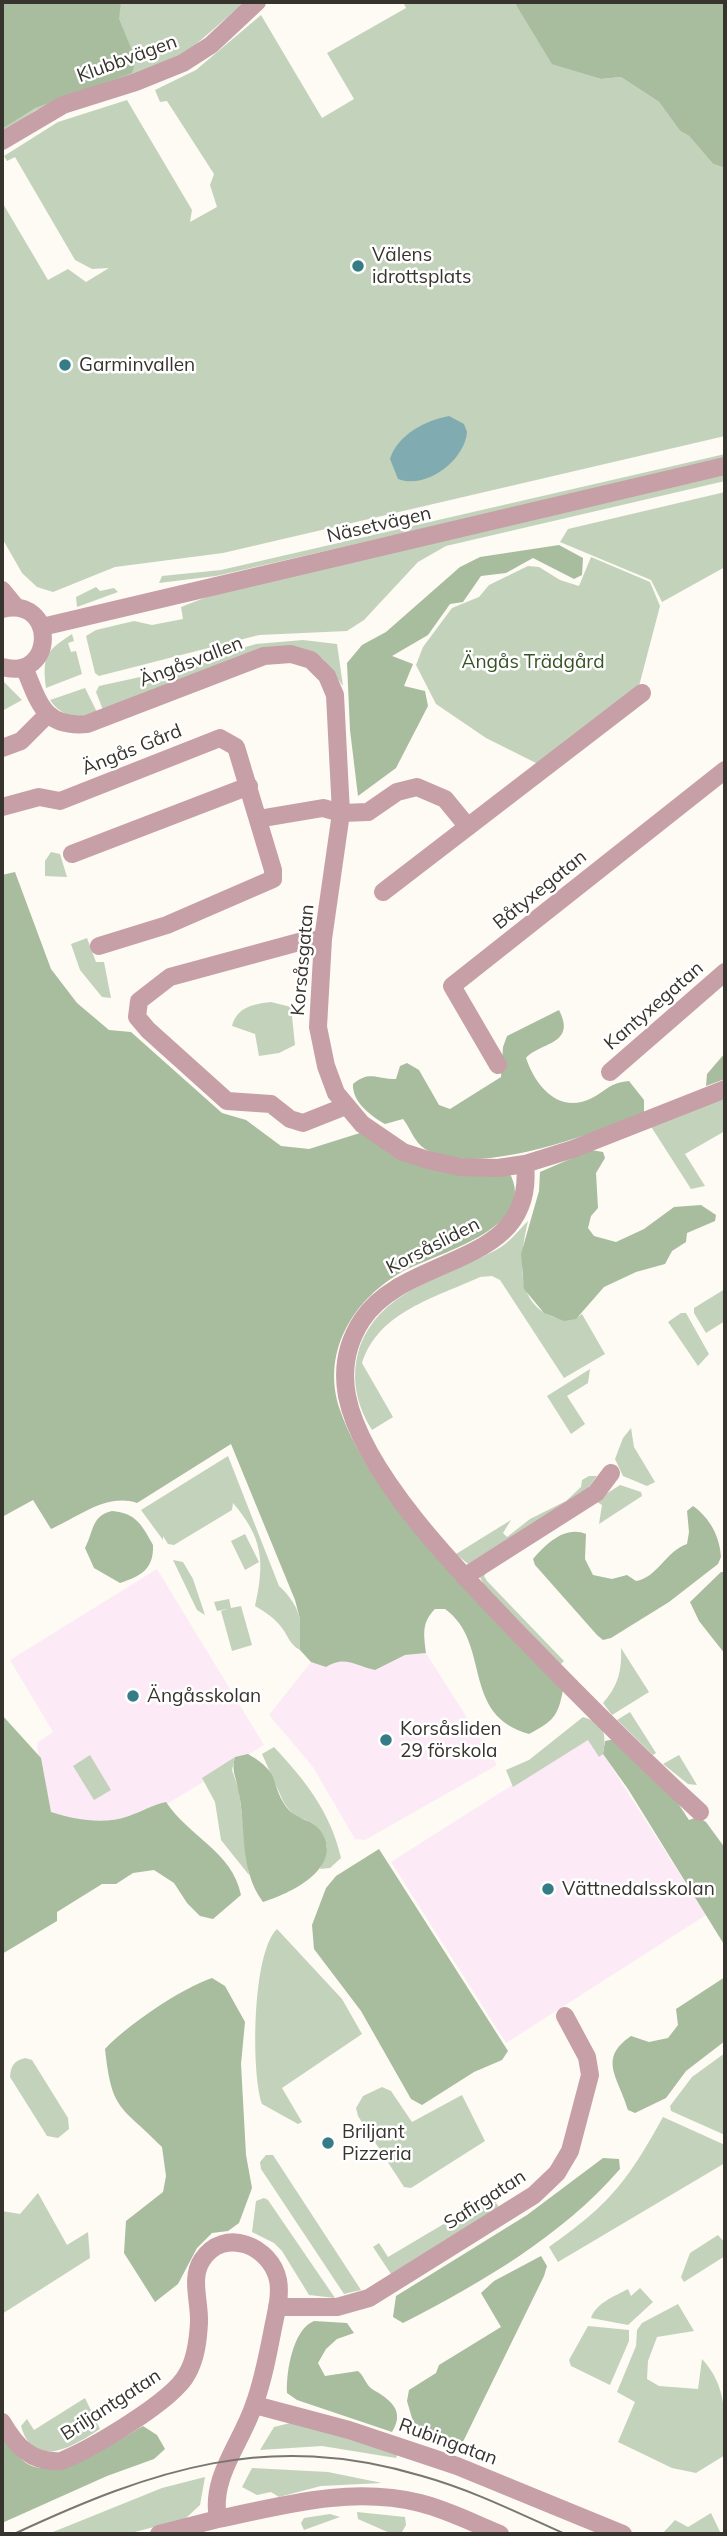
<!DOCTYPE html>
<meta charset="utf-8">
<style>
body{margin:0}
#map{position:relative;width:727px;height:2536px;overflow:hidden;background:#fefaf4;font-family:Mulish,sans-serif}
canvas{display:block}
.frame{position:absolute;inset:0;border:4px solid #37332d;pointer-events:none}
</style>
<div id="map">
<canvas width="727" height="2536"></canvas>
<div class="frame"></div>
</div>
<script>
const ctx = document.querySelector('canvas').getContext('2d');
ctx.lineJoin = 'round';
function fillPath(path, color) { ctx.fillStyle = color; ctx.fill(path, 'evenodd'); }
function strokePath(path, color, width, dash) { ctx.strokeStyle = color; ctx.lineWidth = width; ctx.lineCap = dash ? 'butt' : 'round'; ctx.setLineDash(dash || []); ctx.stroke(path); }
function label(font, color, halo, rows, align = 'center') {
  ctx.font = font + ' Mulish,sans-serif'; ctx.lineWidth = 5; ctx.setLineDash([]); ctx.textBaseline = 'middle'; ctx.strokeStyle = halo; ctx.fillStyle = color; for (const [text, x, y, turn = 0] of rows) {
    ctx.save(); ctx.translate(x, y); ctx.rotate((+turn || 0) * Math.PI / 180); ctx.textAlign = isNaN(turn) ? turn : align; if (halo) ctx.strokeText(text, 0, 0); ctx.fillText(text, 0, 0); ctx.restore();
  }
}
fillPath(new Path2D(`
 M157 1569 264 1745 162 1807 122 1826 58 1829 43 1802 37 1743 53 1732 10 1660Z
 M426 1653 497 1765 365 1840 355 1839 313 1767 269 1715 311 1662 326 1667 337 1661 350 1660 375 1670 405 1655Z
 M591 1735 706 1915 506 2043 391 1862Z`), '#fcebf6');
fillPath(new Path2D(`
 M2 2H245L180 58 36 110 2 133Z
 M403 2H514L552 63 601 79 621 77 659 102 680 131 689 136 713 164 725 168V436L223 553 115 567 53 592 37 587 22 573 2 538V202L48 280 68 269 86 282 109 268 92 269 75 260 15 157 7 161 4 156 58 122 127 100 192 210 190 222 217 207 210 185 214 174 167 101 160 102 155 90 196 70 261 15 322 118 354 99 327 53 406 8Z
 M725 454V459L286 560 216 576 159 583 162 576 221 570Z
 M725 475V481L446 546 418 562 364 620 347 631 259 635 99 676 95 673 86 636 96 630 134 621 152 625 183 619 181 607 217 593Z
 M725 492V567L662 602 651 580 560 542 568 529Z
 M591 557 650 582 660 606 639 686 540 765 486 738 436 704 416 665 423 647 452 608 479 597 489 585 528 566 539 567 560 580 579 586Z
 M96 587 100 591 114 588 118 592 77 607 76 597Z
 M72 634 74 641 68 643 71 652 76 651 82 674 46 688C42 656 46 651 72 634Z
 M303 640 337 644 343 686 323 659 307 650 103 710 96 692 99 686 154 674 256 644Z
 M2 680 22 700 2 711Z
 M85 688 97 712C78 719 62 718 50 700Z
 M51 852 60 854 67 877 45 876V861Z
 M87 938 96 962H104L111 998 102 997 80 970 71 944Z
 M271 1002 291 1007 295 1045 279 1053 259 1056 255 1034 232 1026C237 1007 253 1004 271 1002Z
 M725 1096V1131L685 1154 705 1186 691 1189 650 1125Z
 M528 1221C520 1256 513 1305 557 1318 566 1321 574 1320 582 1314L605 1354 564 1378 500 1280 492 1276 480 1277C435 1298 379 1311 362 1363L393 1417 372 1430C357 1406 351 1380 358 1353 376 1290 445 1278 496 1250 509 1243 518 1231 528 1221Z
 M725 1289V1321L706 1333 694 1313V1308Z
 M681 1313H686L709 1354 698 1366 668 1322Z
 M590 1369 588 1383 567 1396 585 1424 571 1434 547 1396Z
 M631 1428 634 1447 655 1482 647 1486 623 1476 615 1459 623 1438Z
 M228 1456 279 1586C298 1603 305 1623 300 1650 289 1644 289 1637 282 1628 275 1618 265 1612 255 1606 265 1562 263 1538 233 1503L232 1510 174 1545 168 1544 163 1536V1540L141 1510Z
 M589 1476H597L584 1494 468 1564 456 1554 511 1520 503 1533 507 1537 530 1519 566 1501 581 1487 582 1480Z
 M620 1485 641 1492 642 1496 599 1524 602 1505 595 1501Z
 M245 1534 259 1562 245 1570 231 1541Z
 M173 1560 183 1562 193 1579 205 1615 197 1610Z
 M489 1569 484 1576 487 1581 564 1661 560 1665 485 1588 480 1577Z
 M229 1599 231 1608 241 1606 252 1645 232 1651 221 1611 227 1609 217 1611 214 1602Z
 M621 1648 649 1692 612 1715 603 1703C618 1686 622 1671 621 1648Z
 M630 1712 656 1753 653 1755 617 1720Z
 M583 1717C604 1723 607 1732 603 1754L599 1757 588 1740 513 1787 506 1770 529 1760Z
 M274 1747C305 1780 331 1813 341 1858L330 1868 320 1869 327 1846 306 1820 294 1816 284 1803 262 1754Z
 M90 1755 111 1790 94 1800 73 1766Z
 M679 1755 697 1785 688 1784 663 1764Z
 M235 1757 232 1770 239 1790 249 1875 221 1840 215 1802 202 1778Z
 M277 1929 342 1999 362 2034 282 2088 302 2122 298 2124 262 2104C251 2071 252 1953 277 1929Z
 M725 2053V2135L671 2111 670 2106 692 2077Z
 M25 2058 32 2060 68 2118 69 2129 58 2138 47 2136 10 2077C11 2065 14 2061 25 2058Z
 M382 2087 391 2091 412 2122 462 2095 485 2141 411 2188 404 2187 358 2116 356 2108 363 2096Z
 M663 2117 725 2145V2163L558 2262 549 2247C610 2204 627 2182 663 2117Z
 M266 2155H273L361 2290 344 2294 261 2169 260 2162Z
 M38 2193 67 2245 88 2232 90 2258 2 2314V2211L20 2214Z
 M491 2196 499 2207 391 2274 373 2247 379 2243 388 2257Z
 M264 2198 268 2200 335 2298 309 2295 282 2251 274 2243 252 2232 256 2201Z
 M718 2235 725 2243V2256L684 2282 681 2277 690 2253Z
 M640 2288 653 2302 628 2325 591 2318C596 2303 615 2296 628 2289L631 2296Z
 M678 2304 694 2331 657 2337 648 2361 647 2379 659 2386 698 2389 702 2359C727 2386 725 2414 725 2455L696 2473 672 2468 618 2442 635 2402 617 2392 636 2346 637 2330 642 2323Z
 M588 2326 629 2330V2341L610 2385 571 2366 569 2360Z
 M85 2398 100 2429C75 2445 34 2472 21 2426L27 2419 34 2430Z
 M290 2423 323 2427 398 2453 396 2458 322 2446 260 2450 274 2427Z
 M252 2468 328 2472 382 2483 321 2486 279 2497 271 2492 257 2495 242 2487Z
 M205 2477 200 2505 185 2519 127 2534H48L162 2488Z
 M357 2512 405 2517 406 2525 402 2532 392 2534 358 2519Z
 M711 2513 721 2534H662L675 2520 688 2527Z
 M330 2514 340 2517 304 2530 301 2523 304 2518Z`), '#c3d3bb');
fillPath(new Path2D(`
 M2 2H121L119 19 136 60 132 73 35 108 2 129Z
 M514 2H725V168L713 164 689 136 680 131 659 102 621 77 601 79 552 64Z
 M559 545 583 558 582 575 574 579 533 558 506 573 481 576 463 602 450 604 428 635 392 656 413 664 404 686 425 691 428 706 396 768 358 796 350 730 347 663 362 645 386 632 460 567 480 557Z
 M15 872 51 969 77 1003 109 1030 131 1032 222 1113 246 1120 281 1146 309 1149 360 1133 397 1157 509 1172C541 1229 435 1253 400 1273 351 1302 321 1354 340 1410 374 1508 492 1614 563 1690 558 1717 553 1721 529 1734 460 1715 492 1643 445 1609H435C421 1623 424 1635 426 1653L405 1655 375 1670C355 1666 346 1655 326 1667L311 1662 300 1650V1619L295 1600 231 1444 137 1503C106 1493 79 1517 51 1529L33 1500 2 1517V875Z
 M559 1010C577 1045 540 1042 526 1058 535 1085 558 1114 590 1099 607 1091 608 1083 629 1081L644 1100V1112C595 1134 474 1179 425 1149 414 1142 411 1129 403 1119L385 1124C371 1116 352 1102 353 1084 369 1070 377 1079 396 1079L400 1066 407 1063 419 1070 439 1105 450 1109 501 1077 503 1047 507 1036Z
 M725 1053V1079L706 1086 707 1074Z
 M591 1150 603 1152 605 1158 596 1173 598 1208 591 1216 588 1228 594 1236 616 1242 644 1229 674 1207 701 1205 716 1215 715 1221 687 1233 686 1242 672 1251 665 1264 636 1272 604 1287 576 1319 564 1321 544 1313 524 1289 521 1254 539 1191 540 1172Z
 M693 1506C710 1518 720 1537 721 1557L718 1564 669 1602 611 1638 603 1640 597 1635 535 1565 533 1559C546 1544 565 1525 586 1534L585 1559 593 1575 612 1579 627 1575 636 1581C657 1578 666 1551 687 1544L689 1532 687 1511Z
 M112 1511C136 1513 142 1525 153 1545 154 1569 141 1576 120 1583L94 1568 85 1548C94 1531 91 1516 112 1511Z
 M721 1572H725V1654L699 1621 690 1602Z
 M2 1715 41 1758 51 1812C76 1820 104 1825 129 1816 143 1811 152 1805 166 1802 189 1837 232 1851 241 1895L213 1919 200 1916 187 1903 174 1883 154 1870 133 1873 116 1884H102L57 1912V1921L2 1954Z
 M615 1739 666 1785 689 1820 698 1817 706 1822 725 1848V1946L628 1789 603 1754 605 1741Z
 M248 1754C284 1775 268 1782 288 1809 297 1820 315 1820 322 1833 343 1869 289 1894 263 1902 238 1868 247 1827 238 1789 236 1776 231 1771 235 1757Z
 M379 1849 508 2051 502 2060 474 2072 422 2105 411 2099 361 2011 314 1949 312 1925 326 1888 336 1876Z
 M725 1977V2041L686 2071 666 2098 635 2113 628 2110C619 2078 597 2059 631 2036L649 2042 668 2038 678 2025 676 2009Z
 M212 1978 225 1986 245 2022 241 2064 246 2155 252 2188 239 2223 228 2231 212 2233 197 2248 178 2284 155 2302 124 2253 126 2221 163 2192 166 2176 162 2147C121 2105 112 2113 105 2049 127 2025 182 1988 212 1978Z
 M603 2158 619 2159 620 2169C562 2236 481 2283 403 2323L393 2317 396 2296 527 2215Z
 M541 2256 547 2266 544 2276 458 2452 418 2439 407 2401 409 2390 436 2373 439 2365 501 2327 481 2293 494 2281Z
 M314 2321 347 2323 354 2333 337 2339 326 2349 318 2363 325 2376 358 2371C364 2376 366 2385 372 2389 389 2399 406 2410 392 2432L297 2400 287 2393C286 2372 293 2329 314 2321Z
 M143 2426 157 2435 165 2449 154 2459 107 2476 2 2523V2435C9 2446 19 2461 32 2466 61 2477 118 2441 143 2426Z`), '#a8bc9e');
fillPath(new Path2D(`
 M449 416 464 424 467 432C465 460 426 490 398 479L390 459C397 435 426 420 449 416Z`), '#80acb1');
strokePath(new Path2D(`
 M2 141 63 105 136 82 183 63 211 45 257 2
 M2 590 16 607
 M2 609C57 595 56 682 2 667
 M42 627 725 466
 M24 667C39 702 43 728 87 724L264 656 291 654 311 660 327 676 335 695 341 813 323 939 318 1027 326 1066 336 1093 362 1124 403 1152 428 1160 460 1167 498 1168 525 1164 573 1149 725 1089
 M2 748 21 741 47 715
 M2 807 39 797 60 801 220 738 236 747 273 870V879L167 925 99 946
 M258 819 323 808 341 813 368 812 397 792 417 787 445 799 468 827
 M72 854 249 786
 M383 892 642 693
 M323 939 299 942 170 977 139 1001 137 1017 148 1030 227 1101 271 1104 290 1119 303 1123 346 1106
 M498 1065 452 986 725 770
 M610 1072 725 972
 M525 1164C536 1269 407 1252 362 1320 347 1343 342 1369 347 1396 363 1477 469 1582 526 1641 583 1700 640 1757 700 1812
 M464 1577 596 1493 611 1473
 M277 2307H337L369 2298 534 2195 557 2173 570 2151 590 2075 587 2057 565 2016
 M255 2405 349 2430 457 2466 623 2534
 M2 2422C16 2446 31 2463 61 2461 91 2449 173 2401 187 2374 196 2359 198 2340 199 2323 200 2302 190 2278 202 2260 224 2226 271 2246 278 2280 281 2295 276 2313 273 2328 268 2354 263 2381 254 2405 241 2444 210 2477 218 2519L159 2534
 M218 2519C285 2505 351 2486 420 2503 448 2510 473 2523 500 2534`), '#c79fa7', 18);
strokePath(new Path2D(`
 M14 2534C154 2469 268 2430 422 2476 472 2490 518 2513 565 2534`), '#7a7670', 2);
for (const [x, y, r, color] of [
 [358,266,7,"#357c87"],
 [65,365,7,"#357c87"],
 [133,1696,7,"#357c87"],
 [386,1740,7,"#357c87"],
 [548,1889,7,"#357c87"],
 [328,2143,7,"#357c87"]
]) { const dot = new Path2D(); dot.arc(x, y, r, 0, 2 * Math.PI); ctx.fillStyle = color; ctx.fill(dot); strokePath(dot, '#fff', 2.5); }
label('19px', '#37332d', '#fff', [
 ["Klubbvägen",127,59,-20],
 ["Näsetvägen",379,525,-13],
 ["Ängåsvallen",191,662,-21],
 ["Ängås Gård",132,750,-22],
 ["Båtyxegatan",540,890,-39],
 ["Korsåsgatan",303,960,-85],
 ["Kantyxegatan",654,1006,-41],
 ["Korsåsliden",433,1246,-27],
 ["Safirgatan",485,2200,-33],
 ["Briljantgatan",111,2405,-33],
 ["Rubingatan",448,2442,20]
]);
label('19px', '#37332d', '#fff', [
 ["Välens",372,255],
 ["idrottsplats",372,277],
 ["Garminvallen",79,365],
 ["Ängåsskolan",147,1696],
 ["Korsåsliden",400,1729],
 ["29 förskola",400,1751],
 ["Vättnedalsskolan",562,1889],
 ["Briljant",342,2132],
 ["Pizzeria",342,2154]
], 'left');
label('19px', '#375326', '#fff', [
 ["Ängås Trädgård",533,662]
]);
</script>
